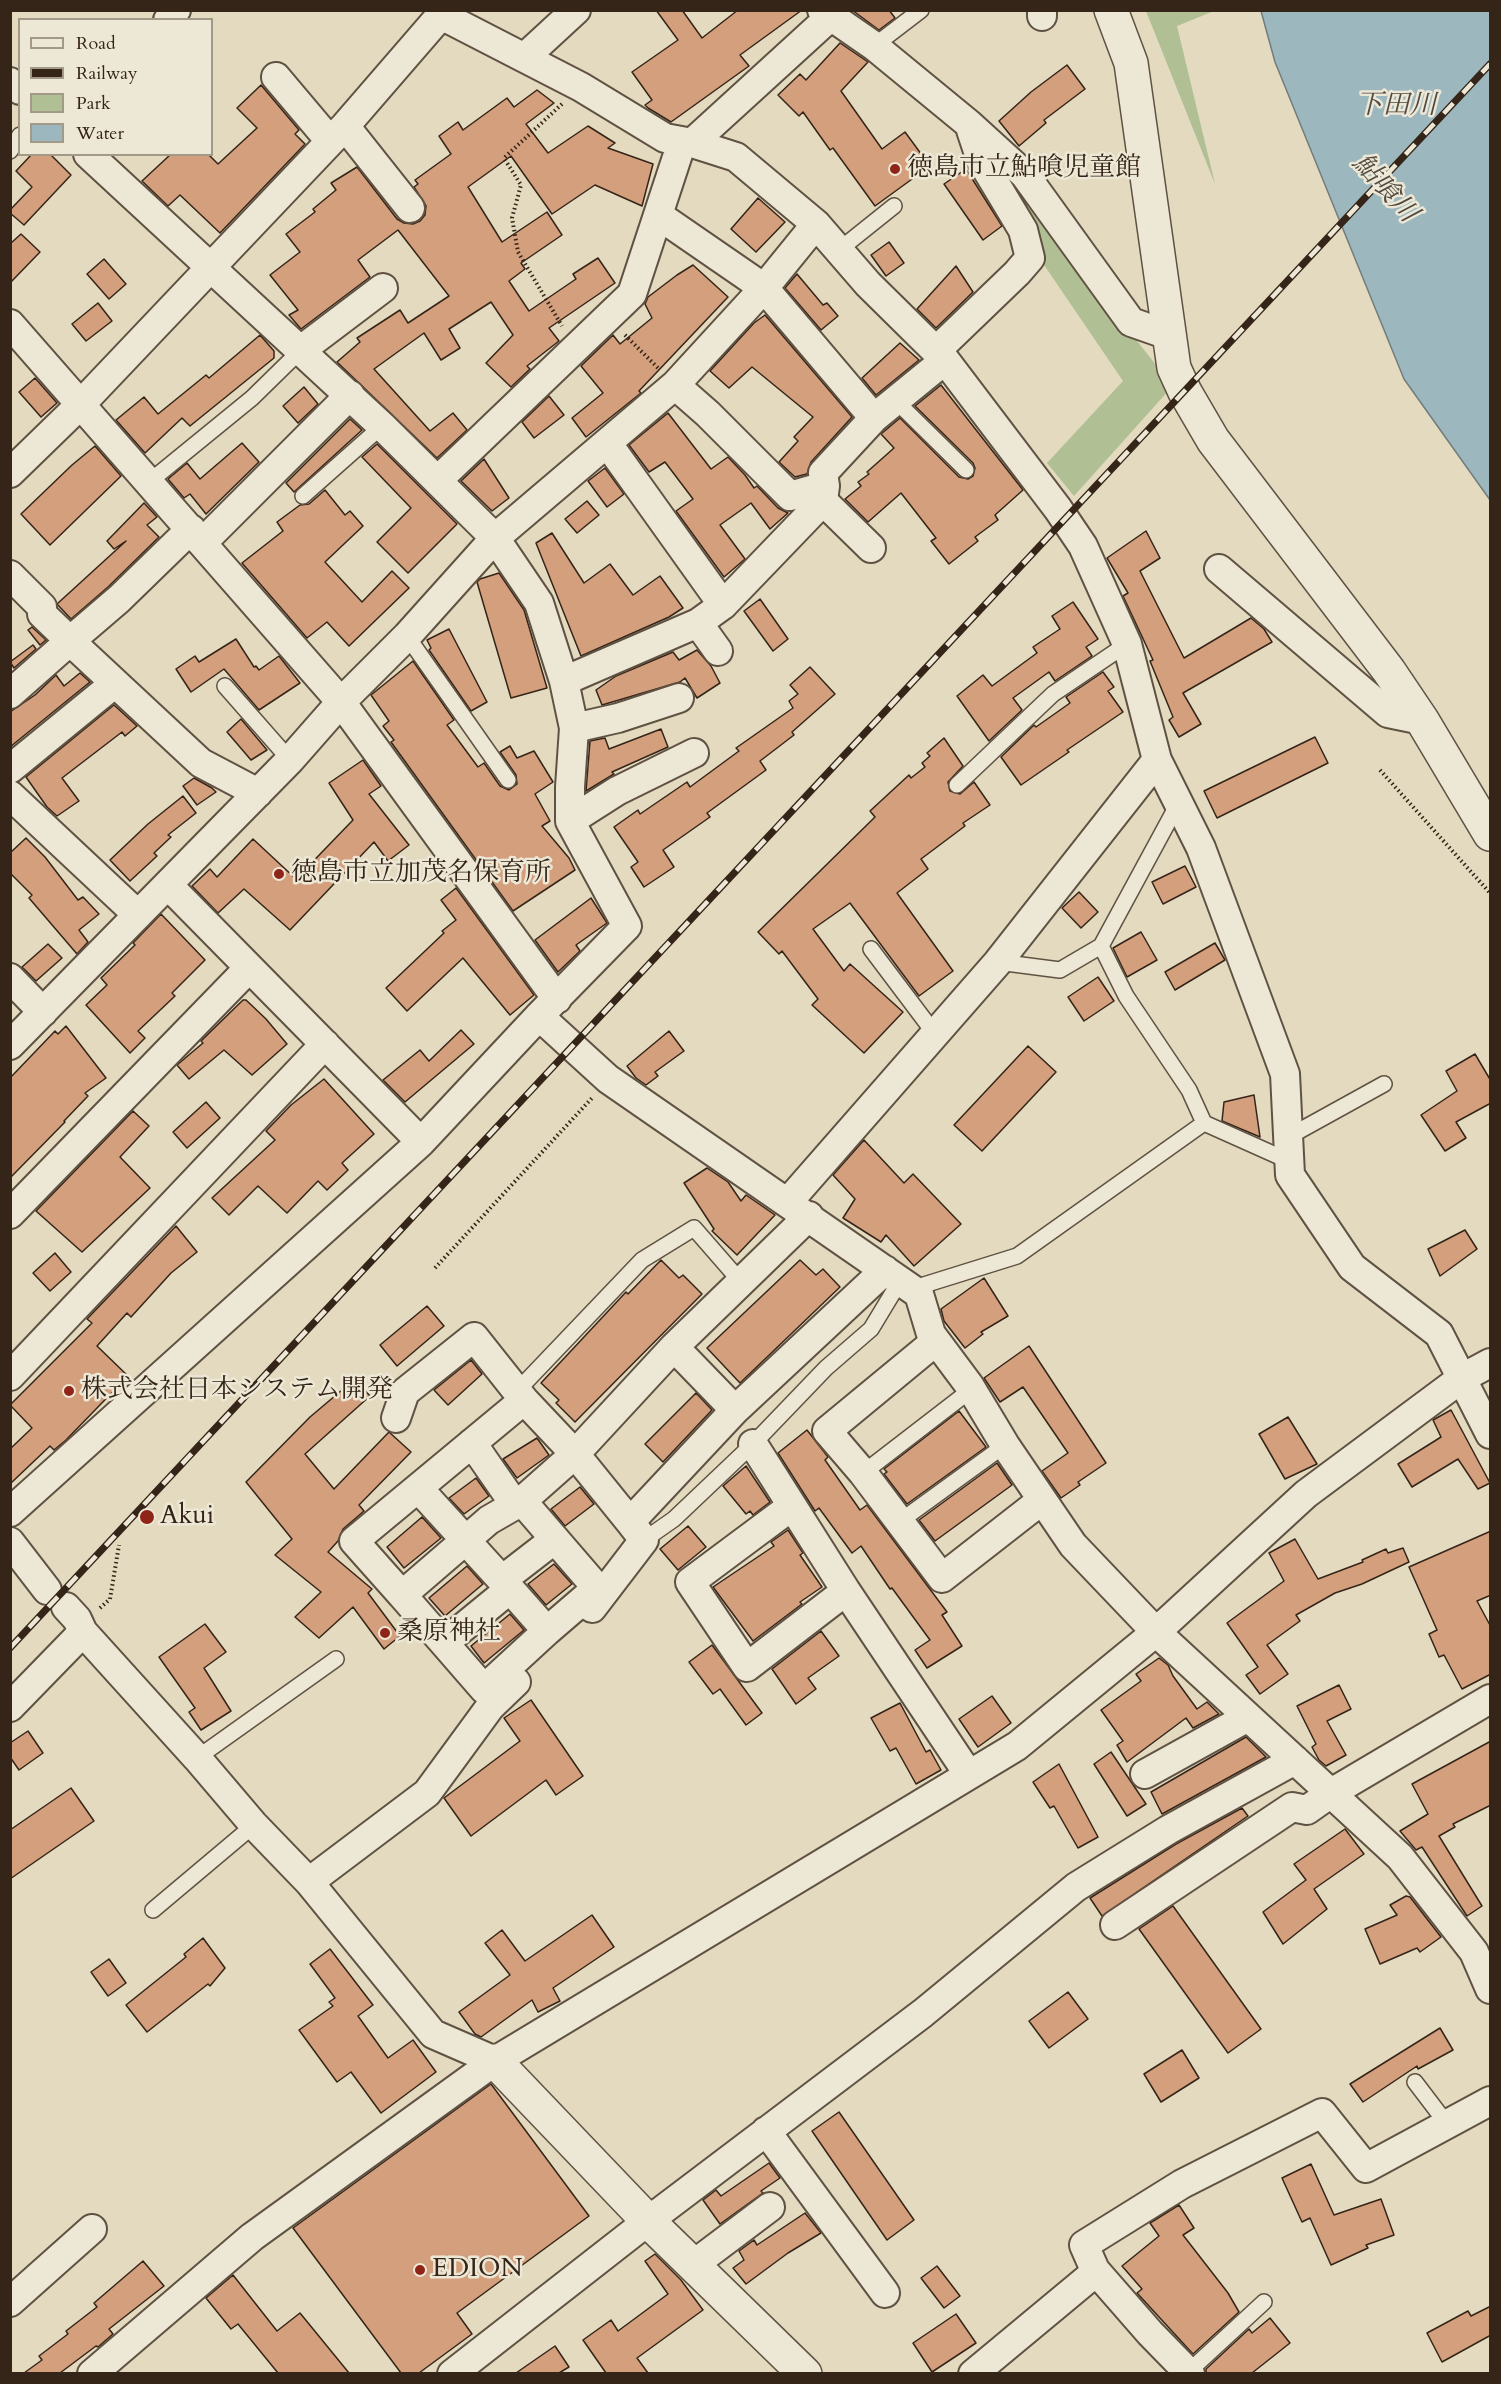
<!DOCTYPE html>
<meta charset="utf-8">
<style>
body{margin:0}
#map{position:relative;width:1501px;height:2384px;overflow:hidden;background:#e3dabf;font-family:Cardo,serif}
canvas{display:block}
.frame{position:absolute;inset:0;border:12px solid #352418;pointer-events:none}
.legend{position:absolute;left:18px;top:18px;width:195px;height:138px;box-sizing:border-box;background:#ede7d5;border:2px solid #a39989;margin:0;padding:8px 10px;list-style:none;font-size:18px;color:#352418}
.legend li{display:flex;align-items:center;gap:12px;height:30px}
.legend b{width:30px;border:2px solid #a39989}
</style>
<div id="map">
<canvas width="1501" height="2384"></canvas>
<div class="frame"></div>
<ul class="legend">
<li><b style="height:8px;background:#ede7d5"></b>Road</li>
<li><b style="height:8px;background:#352418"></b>Railway</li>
<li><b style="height:16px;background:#b0c094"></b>Park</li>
<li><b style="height:16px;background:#9cb7be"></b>Water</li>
</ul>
</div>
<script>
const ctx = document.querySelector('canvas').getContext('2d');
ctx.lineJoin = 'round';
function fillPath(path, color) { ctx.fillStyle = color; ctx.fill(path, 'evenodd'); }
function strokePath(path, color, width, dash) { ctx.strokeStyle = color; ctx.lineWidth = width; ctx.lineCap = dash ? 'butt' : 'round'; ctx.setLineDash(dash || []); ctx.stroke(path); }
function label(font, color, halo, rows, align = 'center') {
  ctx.font = font + ' Cardo,"Noto Serif JP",serif'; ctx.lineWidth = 5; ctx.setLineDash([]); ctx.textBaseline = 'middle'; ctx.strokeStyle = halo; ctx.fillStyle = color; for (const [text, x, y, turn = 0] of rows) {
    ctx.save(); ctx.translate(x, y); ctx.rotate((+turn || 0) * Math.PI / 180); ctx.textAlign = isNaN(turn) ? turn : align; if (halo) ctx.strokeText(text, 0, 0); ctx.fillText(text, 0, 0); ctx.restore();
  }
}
fillPath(new Path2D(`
 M1146 11H1214L1177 26 1215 184Z
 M1005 183 1014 186 1164 375 1170 389 1074 496 1047 463 1123 381 1040 259 1042 243Z`), '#b0c094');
const water = new Path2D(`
 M1261 11H1490V500L1404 379 1275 62Z`);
fillPath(water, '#9cb7be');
strokePath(water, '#737c7c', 1.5);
const building = new Path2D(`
 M656 10H682L702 38 738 10H802L740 55 749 66 671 122 648 108 645 105 652 100 632 72 678 40Z
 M852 10H889L895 18 879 30Z
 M840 43 868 62 841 91 882 149 905 132 930 166 875 206 833 148 830 150 803 112 799 116 778 95 800 74 806 80Z
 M1067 65 1085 89 1044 120 1046 123 1019 146 999 121 1031 92Z
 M261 85 299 130 295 134 305 144 220 233 180 195 168 206 142 181 171 154H208L218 164 257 128 237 108Z
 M537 90 554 103 526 124 548 153 588 126 615 143 608 148 653 164 642 206 595 185 552 214 511 156 468 187 502 242 547 212 562 235 521 263 525 269 509 281 529 311 576 279 573 274 598 258 615 283 549 328 559 341 527 366 530 369 511 387 486 363 513 335 491 302 449 329 460 348 441 360 424 333 374 369 430 431 453 413 467 430 437 458 337 362 360 342 357 338 400 310 408 323 449 296 398 230 358 260 370 277 301 329 289 315 298 310 270 275 300 252 286 234 315 212 313 209 336 190 331 183 357 167 397 219 404 223 413 224 420 221 425 215 426 206 414 187 418 184 415 180 451 154 439 136 458 122 463 130 507 98 514 107Z
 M32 154H50L71 175 24 225 10 213V210L32 187 16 171Z
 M966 169 1002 226 983 240 944 184Z
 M758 198 785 222 756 252 731 229Z
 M21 234 40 252 10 283V244Z
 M889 242 904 263 886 276 871 255Z
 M104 259 126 284 109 299 87 274Z
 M693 265 728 297 639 391 641 393 586 437 572 418 603 393 581 366 613 335 620 344 652 318 645 304 648 297 677 275Z
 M956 266 973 292 936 328 917 309Z
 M797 274 823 305 827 303 838 316 821 330 785 288Z
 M98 303 112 321 86 341 72 324Z
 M765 315 852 417 811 462 807 474 795 477 779 462 798 441 794 437 813 417 752 367 729 388 710 371 754 323Z
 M260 335 274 351V358L190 426 182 418 145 453 116 420 144 397 158 414 206 375 209 378Z
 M900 343 919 360 876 395 862 378Z
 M35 378 57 403 41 417 19 392Z
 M941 385 1023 490 995 515 998 520 975 537 978 541 949 564 931 541 936 538 901 493 868 522 845 499 861 486 858 482 869 474 867 472 894 448 881 434 900 418 959 477 968 479 973 476 975 468 973 463 915 406Z
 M304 387 318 404 298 423 283 406Z
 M549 396 564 415 534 438 522 422Z
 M668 413 711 469 728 457 745 475 754 488 757 486 778 508 788 513 770 529 751 503 720 525 745 559 724 577 676 511 693 499 665 462 649 472 629 445Z
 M350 419 362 430 294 492 286 483Z
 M242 443 259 462 206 514 190 494 184 498 168 479 187 463 200 479Z
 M377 444 457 524 408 573 377 542 411 508 362 457Z
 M95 446 121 476 50 545 21 514 72 465Z
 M484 459 509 498 492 511 461 481Z
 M605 468 624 494 607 507 588 481Z
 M325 490 345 515 350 511 363 526 325 562 362 602 392 571 409 588 349 646 327 622 307 638 242 563 283 531 277 522 300 505 309 504Z
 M587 501 599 515 577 533 565 519Z
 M144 503 157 517 147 525 159 537 108 587 71 619 57 604 126 541 114 549 107 541Z
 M1146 531 1160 558 1140 571 1184 658 1251 618 1264 629 1272 642 1183 693 1201 724 1179 737 1169 720 1173 717 1150 661 1153 660 1123 596 1128 593 1107 558Z
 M552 533 584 583 610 564 633 595 660 576 683 608 669 617 581 656 536 543Z
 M499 573 524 610 547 688 511 698 477 582 480 579Z
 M760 599 788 639 773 651 744 611Z
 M1073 602 1098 639 1086 647 1092 656 1055 681 1049 672 1013 698 1022 710 989 741 957 696 983 675 992 686 1037 653 1033 647 1060 629 1052 616Z
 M32 627 46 640 40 645 28 630Z
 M449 629 487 702 471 711 429 650 431 648 427 640Z
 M236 639 254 667 256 666 259 670 279 656 300 683 259 710 224 669 191 692 176 669 195 656 199 662Z
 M33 645 36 649 14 668 10 662Z
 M697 650 711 666 720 683 697 698 685 678 680 682 602 705 596 690 616 676 673 652 679 660Z
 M413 661 454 720 447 725 478 767 484 763 500 786 509 790 517 784 516 775 500 752 510 746 517 758 534 751 553 782 535 794 550 821 542 826 569 858 575 870 513 911 391 742 394 740 383 726 389 721 371 695Z
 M810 667 835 694 792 732 794 735 760 761 766 770 707 813 710 817 663 850 674 867 644 887 631 867 638 862 614 827 638 810 640 814 687 782 690 787 739 751 736 748 793 708 789 701 798 694 790 685Z
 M1103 672 1114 687 1108 691 1123 712 1067 750 1069 752 1021 785 1001 757 1034 725 1036 727 1070 703 1066 697Z
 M80 673 90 682 10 747V712L35 695 56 675 64 686Z
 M114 705 137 726 125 736 122 732 62 778 79 801 57 816 47 807 26 777Z
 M241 719 267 750 251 760 227 732Z
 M661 729 668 747 612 772 614 774 586 791 590 741 605 738 609 749Z
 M1315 737 1328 763 1217 818 1204 791Z
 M944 738 963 766 948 782 950 791 960 794 974 782 990 805 963 823 965 826 921 859 928 869 897 893 953 971 919 996 850 903 813 929 844 971 850 964 903 1012 864 1053 812 1005 818 999 782 951 779 954 758 932 875 817 870 811 909 775 911 778 925 767 922 763 930 756 927 753Z
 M363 760 381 786 369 794 409 845 388 861 374 842 290 930 244 889 218 913 192 886 210 869 217 877 253 839 296 879 353 820 329 783Z
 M194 778 212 788 216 792 197 805 183 786Z
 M183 796 196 813 168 835 171 837 154 853 157 856 130 881 110 860 148 824Z
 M26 838 45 857 78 900 83 897 99 914 79 930 88 942 77 954 29 898 32 895 10 873V853Z
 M1185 866 1196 887 1163 904 1152 882Z
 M456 888 534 995 510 1015 463 958 407 1011 386 988 444 933 442 931 456 920 441 900Z
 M1079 892 1098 912 1081 928 1062 908Z
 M591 898 607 923 576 945 580 951 558 972 535 940Z
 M161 914 205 960 172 993 175 996 138 1031 145 1038 130 1053 86 1005 107 985 101 978 135 945 133 943Z
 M1141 932 1157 960 1127 977 1113 948Z
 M1215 943 1225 960 1175 990 1165 972Z
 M48 944 62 958 36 981 22 967Z
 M1098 977 1114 1001 1084 1021 1068 997Z
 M243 1000H246L266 1019 287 1044 252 1075 224 1050 189 1079 177 1065 203 1043 201 1041Z
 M66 1026 106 1078 85 1093 88 1096 64 1121 65 1122 10 1178V1078L55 1031 58 1034Z
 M461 1030 474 1044 405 1102 383 1080 420 1050 429 1061Z
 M669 1031 684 1051 655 1072 658 1076 646 1085 636 1078 627 1066Z
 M1028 1046 1056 1072 982 1151 954 1125Z
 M1475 1054 1491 1081V1103L1456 1122 1466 1138 1445 1151 1421 1115 1457 1091 1446 1071Z
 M324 1079 374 1134 342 1163 348 1170 327 1190 318 1181 287 1213 258 1186 229 1215 212 1198 275 1140 266 1131 291 1105Z
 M1254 1095 1260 1137 1222 1121 1224 1102Z
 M206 1102 220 1118 187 1148 173 1132Z
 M133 1111 149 1126 120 1157 150 1188 82 1252 36 1211Z
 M864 1140 904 1183 913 1174 961 1224 914 1266 886 1235 881 1242 843 1218 855 1199 833 1175Z
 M707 1168 728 1182 741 1201 746 1195 775 1215 737 1255 712 1231 714 1229 684 1183Z
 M176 1226 197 1252 171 1273 131 1317 127 1313 97 1346 128 1376 66 1440 54 1450 50 1446 10 1484V1449L32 1428 10 1405 92 1323 87 1319Z
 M1465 1230 1477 1249 1440 1276 1428 1249Z
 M55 1253 71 1272 50 1291 33 1273Z
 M661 1260 679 1278 683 1275 702 1294 575 1422 556 1403 559 1400 541 1383 626 1292 628 1294Z
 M800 1260 816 1275 823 1269 840 1287 740 1383 707 1348Z
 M984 1278 1008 1316 981 1332 983 1334 965 1348 944 1321 941 1309Z
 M427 1306 444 1326 397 1366 380 1345Z
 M1029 1346 1106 1463 1078 1482 1080 1485 1061 1498 1042 1471 1068 1453 1023 1387 1000 1402 984 1378Z
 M471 1360 482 1374 448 1405 434 1390Z
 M355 1379 370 1396 305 1454 334 1489 389 1432 411 1452 359 1505 364 1511 343 1529 338 1541 328 1552 372 1589 368 1593 400 1636 384 1649 353 1607 319 1638 295 1617 321 1592 275 1555 292 1539 246 1482 310 1417Z
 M696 1393 712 1410 663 1462 645 1444Z
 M1451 1410 1490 1483 1478 1489 1458 1459 1412 1487 1398 1464 1441 1437 1433 1420Z
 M959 1411 986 1447 907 1504 884 1474 887 1472 884 1469Z
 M1288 1417 1317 1464 1285 1479 1259 1434Z
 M807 1430 828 1457 825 1460 860 1510 867 1505 947 1612 942 1615 962 1646 927 1668 915 1650 930 1640 892 1588 890 1589 861 1546 852 1553 819 1508 815 1511 778 1453Z
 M537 1438 549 1455 517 1478 503 1459Z
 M997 1463 1012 1485 935 1541 919 1520Z
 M746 1466 770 1502 753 1515 750 1511 746 1514 723 1486Z
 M476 1478 489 1496 464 1514 449 1498Z
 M580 1487 594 1504 565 1526 551 1509Z
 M422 1517 441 1538 404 1568 387 1547Z
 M688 1526 706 1547 678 1570 660 1549Z
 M788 1530 803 1553 800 1555 822 1587 800 1602 802 1604 753 1641 713 1587 774 1546 771 1542Z
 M1491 1531V1595L1477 1601 1491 1627V1674L1462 1689 1444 1655 1439 1657 1429 1634 1437 1630 1409 1567Z
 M1295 1539 1318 1579 1363 1562 1362 1560 1386 1549 1388 1553 1403 1548 1409 1562 1362 1584 1335 1593 1296 1615 1300 1621 1267 1645 1288 1674 1260 1694 1246 1675 1258 1667 1227 1623 1284 1581 1269 1553Z
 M554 1564 572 1584 546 1605 528 1584Z
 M467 1566 483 1584 445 1616 429 1598Z
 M510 1614 524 1630 484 1663 471 1646Z
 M205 1624 226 1652 204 1668 231 1711 201 1730 189 1712 195 1708 159 1657Z
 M821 1631 839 1656 808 1678 816 1689 796 1704 772 1669Z
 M712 1645 762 1713 746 1725 720 1689 713 1694 689 1662Z
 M1159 1658 1168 1665 1173 1676 1197 1709 1207 1702 1219 1714 1193 1728 1186 1718 1127 1762 1117 1745 1123 1741 1101 1710 1141 1681 1136 1674Z
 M1339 1685 1351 1709 1327 1721 1346 1755 1326 1766 1319 1760 1312 1747 1316 1744 1297 1706Z
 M992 1696 1011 1723 978 1747 959 1719Z
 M531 1700 583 1776 556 1795 546 1780 471 1836 444 1798 520 1741 504 1718Z
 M900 1703 926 1752 930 1750 941 1770 916 1784 896 1748 890 1751 871 1718Z
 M28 1731 43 1753 19 1770 10 1757V1743Z
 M1246 1737 1266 1757 1162 1814 1151 1792Z
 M1491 1741V1805L1453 1824 1455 1827 1439 1836 1482 1906 1467 1916 1422 1847 1416 1850 1400 1831 1428 1814 1412 1784Z
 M1111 1752 1146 1804 1127 1816 1094 1764Z
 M1059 1764 1098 1837 1078 1848 1054 1806 1050 1808 1033 1782Z
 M71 1788 94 1821 10 1879V1830Z
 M1242 1808 1248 1816 1102 1916 1090 1898 1176 1844Z
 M1345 1829 1364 1854 1314 1889 1327 1909 1283 1944 1263 1912 1306 1880 1294 1864Z
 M1406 1896 1410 1897 1441 1937 1420 1952 1417 1948 1380 1964 1365 1929 1397 1915 1390 1905Z
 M1173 1906 1261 2029 1228 2053 1139 1929Z
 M592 1915 614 1947 553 1988 560 2001 538 2012 532 2000 481 2037 475 2034 459 2012 510 1975 485 1943 502 1930 525 1961Z
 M203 1938 225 1968 210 1986 208 1984 147 2032 126 2005 186 1957 184 1954Z
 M330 1949 373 2005 358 2016 388 2058 413 2040 436 2072 381 2113 351 2072 337 2082 299 2030 333 2006 329 2002 335 1998 310 1964Z
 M109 1959 126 1983 108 1996 91 1972Z
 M1068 1992 1088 2019 1049 2048 1029 2021Z
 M1440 2028 1453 2050 1418 2069 1417 2066 1363 2102 1350 2084Z
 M1182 2050 1199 2078 1161 2102 1144 2074Z
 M491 2084 589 2216 457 2313 472 2334 419 2373H401L293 2228Z
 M839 2112 914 2220 887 2240 812 2131Z
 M769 2163 780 2178 761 2191 763 2193 720 2224 703 2200 716 2190 721 2196Z
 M1311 2164 1334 2215 1381 2199 1394 2235 1366 2245 1368 2248 1331 2265 1310 2218 1302 2222 1282 2178Z
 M1179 2205 1194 2228 1183 2235 1228 2293 1239 2312 1193 2354 1137 2293 1142 2289 1122 2266 1159 2236 1150 2223Z
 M805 2213 821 2233 788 2253 746 2284 733 2268 744 2260 739 2251 754 2240 757 2245Z
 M655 2254 681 2280 703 2310 637 2358 648 2373H606L583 2340 611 2320 618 2331 668 2294 645 2261Z
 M143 2261 164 2286 109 2329 113 2334 98 2347 96 2346 60 2373H24L42 2360 39 2356 68 2334 66 2331 97 2307 94 2303Z
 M937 2266 960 2296 944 2308 921 2278Z
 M233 2275 277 2331 300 2313 349 2373H278L238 2324 231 2329 206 2298Z
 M1491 2306V2335L1442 2362 1427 2333 1468 2311 1471 2316Z
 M956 2314 976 2343 932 2372 913 2343Z
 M1270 2318 1290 2343 1252 2373H1206V2369L1249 2329 1252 2333Z
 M555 2346 569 2367 559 2373H516Z`);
fillPath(building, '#d39f7d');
strokePath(building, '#352418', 1.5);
const service = new Path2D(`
 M874 46 921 10
 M10 151 20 135
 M839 250 894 206
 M895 400 966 470
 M149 482 252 398 301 350
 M303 496 382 426
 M407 636 508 780
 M225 686 290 760
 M957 785 1053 694 1127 644
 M1179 802 1101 946 1126 996 1189 1090 1204 1123
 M871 949 935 1034
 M998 962 1060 970 1101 946
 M1288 1137 1384 1084
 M911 1289 1017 1256 1204 1123 1289 1161
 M517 1391 642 1260 694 1228 741 1282
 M863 1473 972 1389
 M899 1522 1005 1445
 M644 1540 674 1519 753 1444 826 1368 871 1329 900 1281
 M197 1758 336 1659
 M153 1910 254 1825
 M1415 2082 1447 2124
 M1186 2374 1264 2302`);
const minor = new Path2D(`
 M822 10 874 46 969 124 1025 175 1131 322 1171 336
 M1042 10V16
 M168 20 176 10
 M525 57 576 10
 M276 77 330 141
 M10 82 20 90
 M345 126 410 208
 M692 143 830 17
 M658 215 764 288 874 418
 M10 324 341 702 557 999
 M301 350 383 288
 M936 351 1017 273 1030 258 1023 230 981 160 971 130
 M675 385 708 414 790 496 825 486
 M608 444 723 605
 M10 473 81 404 345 126 441 15 581 87 665 138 692 143 736 157 816 224 868 284 945 360 1058 509 1083 546 1127 644 1157 760 1201 848 1285 1074 1290 1175 1352 1267 1439 1334 1490 1434
 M438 480 632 294 682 142
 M823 501 871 548
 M191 529 119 599 70 641 201 763 258 793
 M203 542 350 395
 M1219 569 1388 713 1422 720
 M10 575 42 607V614L70 641 10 694
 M698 623 718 651
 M564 681 698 623 723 605 823 501 825 486 823 473 874 418 945 360
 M574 728 618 718 679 698
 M10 769 114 684
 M10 795 138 915
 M570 821 617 791 694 753
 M168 885 421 1142
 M10 978 43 1012
 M539 1016 608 1079 919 1294 931 1334 969 1385 1005 1445 1073 1545 1156 1632 1400 1857 1474 1952 1490 1989
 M10 1045 290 760 341 702 407 636 495 538 675 385 764 288 816 224
 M788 1202 998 962 1157 760
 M10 1214 249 968
 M809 1216 674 1347 575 1454 524 1400 354 1541 402 1595 489 1520 522 1501 575 1454 630 1522 735 1410 885 1270
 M936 1341 827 1431 863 1473 942 1578 1042 1500
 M674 1347 735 1410
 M10 1376 325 1044
 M396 1418 405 1392 474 1337 524 1400
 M472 1443 515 1505
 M753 1444 846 1591 969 1775
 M418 1488 510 1589 444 1643 484 1689 547 1631 597 1588 522 1501
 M792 1506 690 1582 747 1667 846 1591
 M10 1512 421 1142 539 1016 627 926 570 821V787L574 728 564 681 539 603 495 538 382 426 88 154
 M10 1542 47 1590
 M502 1580 555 1539
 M510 1589 547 1631
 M402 1595 444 1643
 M66 1607 77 1619 83 1632 197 1758 254 1825 309 1882 433 2034 495 2061
 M592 1608 644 1540 630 1522
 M10 1707 83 1632
 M1145 1774 1248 1717
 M309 1882 427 1793 490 1707 516 1682
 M1115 1925 1292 1807 1307 1810 1331 1793 1490 1699
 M766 2131 885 2293
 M693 2265 770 2207
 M1095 2270 1150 2333 1190 2374
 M10 2302 92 2229
 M92 2374 252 2237 495 2061 1017 1746 1156 1632 1306 1494 1462 1378 1490 1363
 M452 2374 648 2221 923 2013 1076 1887 1168 1830 1295 1760
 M973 2374 1091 2276 1095 2270 1084 2245 1182 2184 1322 2113 1366 2168 1490 2101`);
const tertiary = new Path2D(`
 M1111 10 1131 63 1174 368 1185 392 1213 440 1389 671 1422 720 1490 834
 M495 2061 648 2221 805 2374`);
strokePath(service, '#605242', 18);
strokePath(minor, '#605242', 32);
strokePath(tertiary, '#605242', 36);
strokePath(new Path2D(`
 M562 104 504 158 521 185 512 218 518 252 562 326
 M625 335 658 368
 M1380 770 1490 893
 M435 1268 592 1098
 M100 1608 110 1599 119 1545`), '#352418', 4, [1.5, 3]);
strokePath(service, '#ede7d5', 15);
strokePath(minor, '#ede7d5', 28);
strokePath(tertiary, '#ede7d5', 33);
const rail = new Path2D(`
 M10 1648 1490 64`);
strokePath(rail, '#352418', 7);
strokePath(rail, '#ede7d5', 4.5, [14]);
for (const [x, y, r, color] of [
 [895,169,6,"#8f2418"],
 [279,874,6,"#8f2418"],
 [69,1391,6,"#8f2418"],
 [147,1517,8,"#8f2418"],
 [385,1633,6,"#8f2418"],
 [420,2270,6,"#8f2418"]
]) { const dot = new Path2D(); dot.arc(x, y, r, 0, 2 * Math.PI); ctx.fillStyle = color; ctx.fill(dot); strokePath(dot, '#ede7d5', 2); }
label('26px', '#352418', '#ede7d5', [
 ["徳島市立鮎喰児童館",907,169],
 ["徳島市立加茂名保育所",291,874],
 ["株式会社日本システム開発",81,1391],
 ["Akui",160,1517],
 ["桑原神社",397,1633],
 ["EDION",432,2270]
], 'left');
label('italic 27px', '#4f4942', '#ede7d5', [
 ["下田川",1396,107],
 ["鮎喰川",1384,189,48]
]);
</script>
